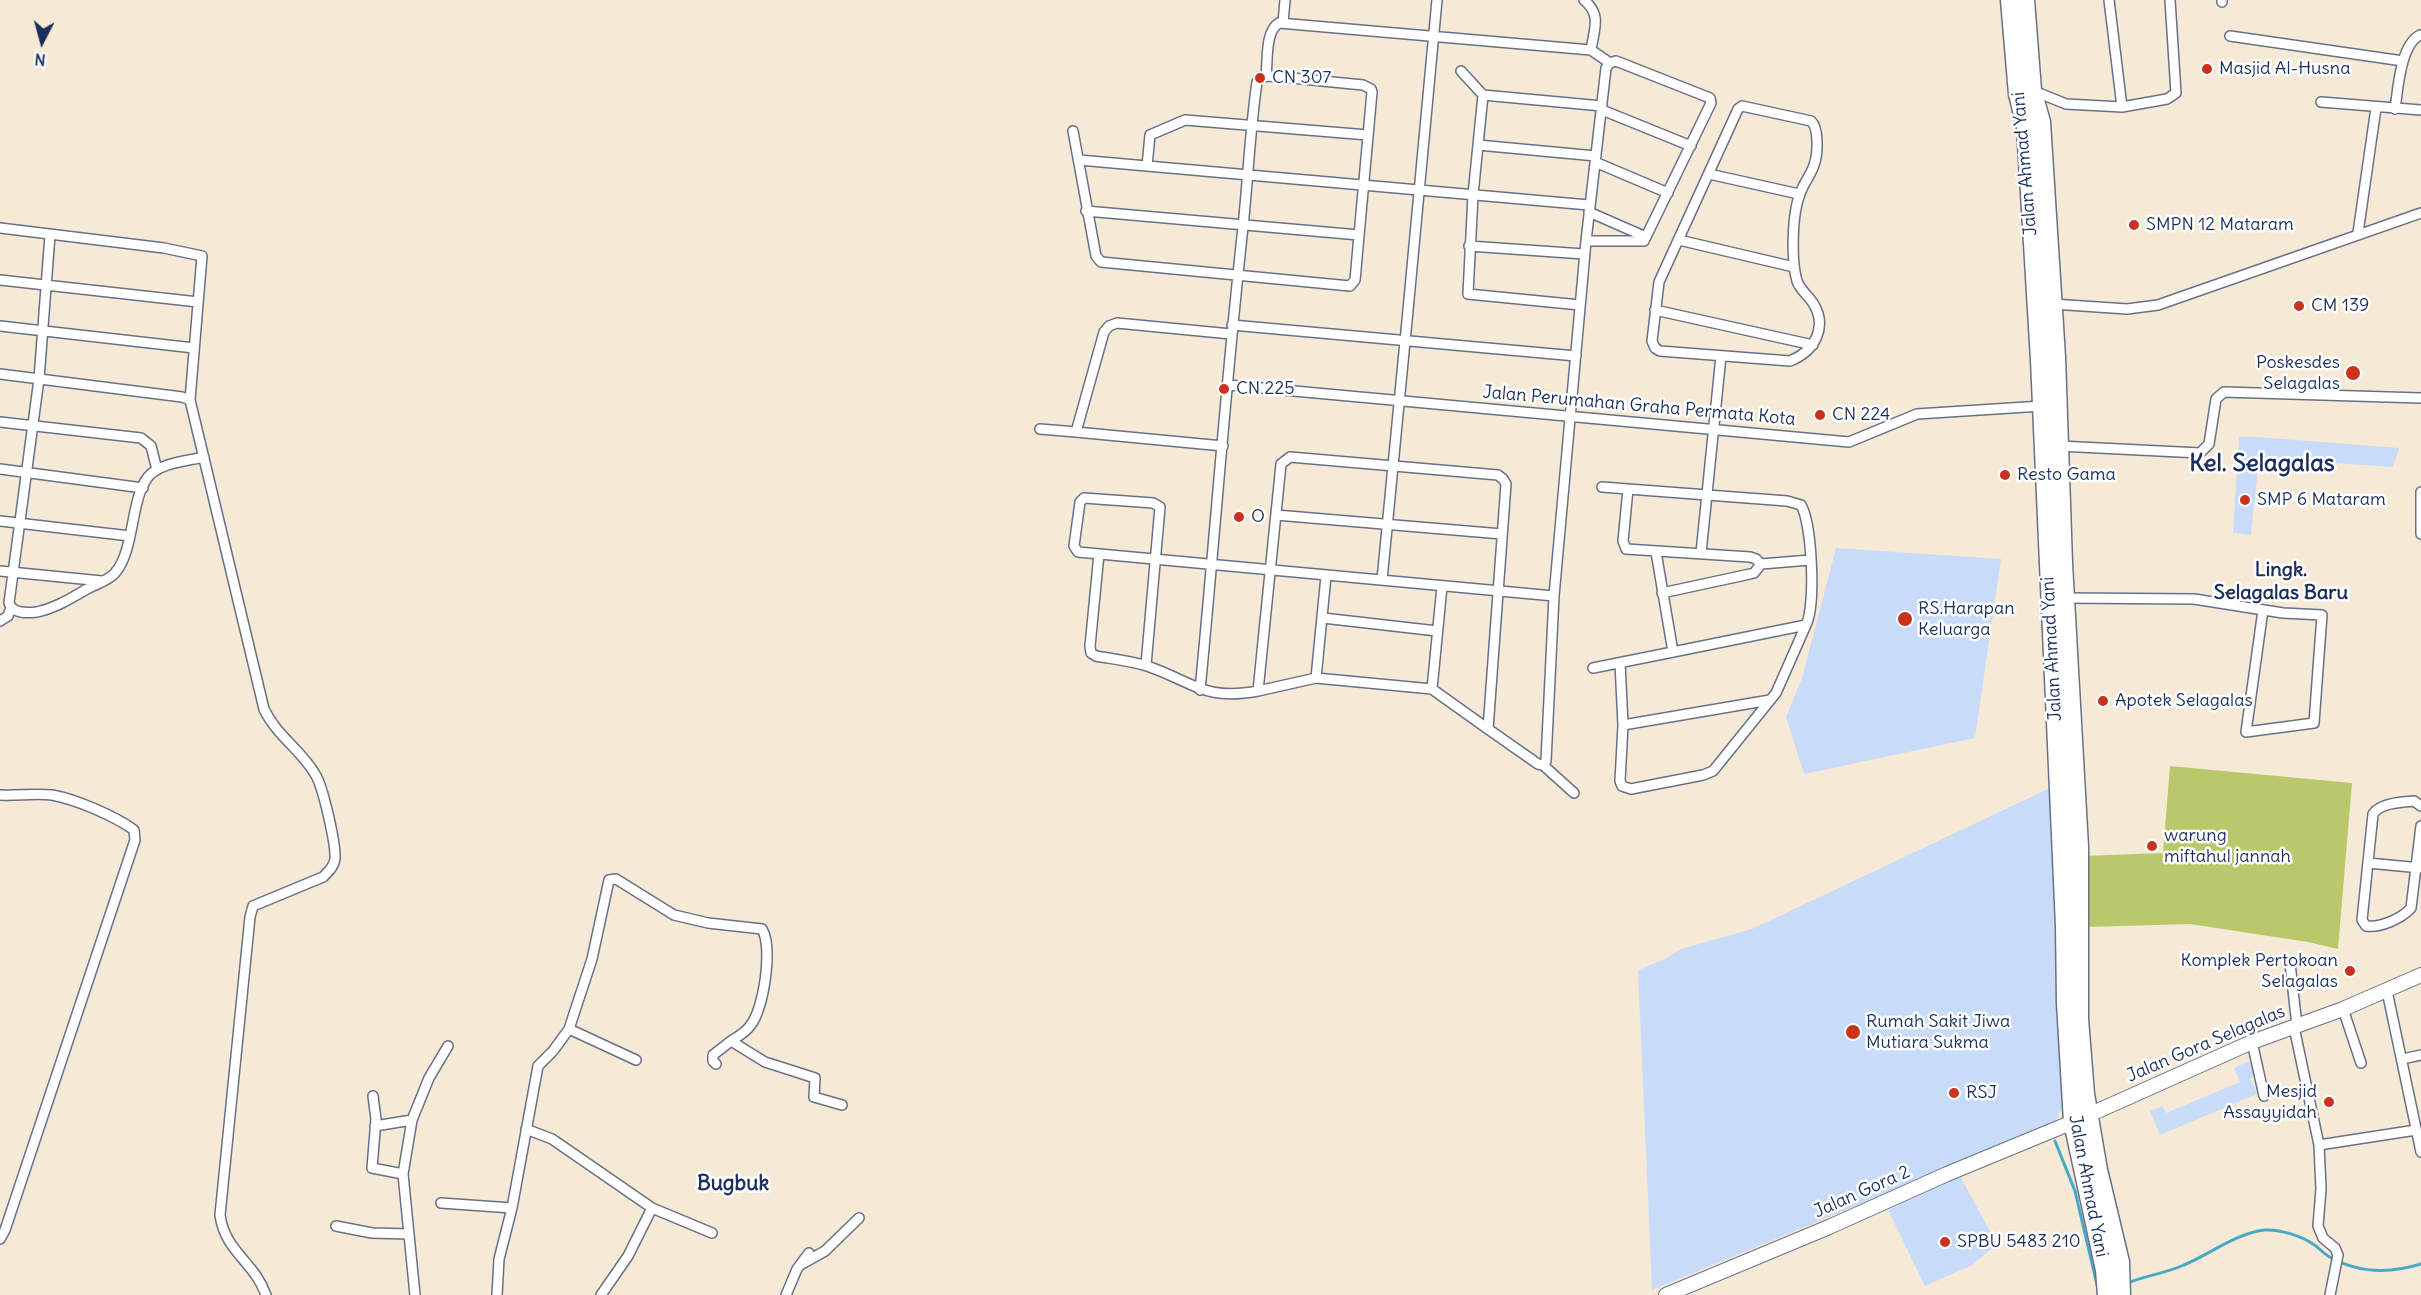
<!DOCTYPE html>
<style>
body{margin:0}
#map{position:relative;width:2421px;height:1295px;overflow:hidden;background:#f6ead6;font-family:Delius,sans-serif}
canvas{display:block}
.north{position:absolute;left:12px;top:12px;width:60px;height:60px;-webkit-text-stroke:4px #fff;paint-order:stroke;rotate:186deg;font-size:16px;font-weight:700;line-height:24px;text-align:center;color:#1b2f5e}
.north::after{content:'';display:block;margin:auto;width:21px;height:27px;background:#1b2f5e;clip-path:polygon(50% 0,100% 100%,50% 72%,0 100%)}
</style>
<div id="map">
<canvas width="2421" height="1295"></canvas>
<div class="north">N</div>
</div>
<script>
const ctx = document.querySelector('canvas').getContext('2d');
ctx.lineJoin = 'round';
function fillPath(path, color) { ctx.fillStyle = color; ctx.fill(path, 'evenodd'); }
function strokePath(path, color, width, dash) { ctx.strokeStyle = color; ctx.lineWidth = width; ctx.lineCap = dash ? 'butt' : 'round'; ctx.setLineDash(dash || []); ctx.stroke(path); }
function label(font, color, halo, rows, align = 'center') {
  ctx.font = font + ' Delius,sans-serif'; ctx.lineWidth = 5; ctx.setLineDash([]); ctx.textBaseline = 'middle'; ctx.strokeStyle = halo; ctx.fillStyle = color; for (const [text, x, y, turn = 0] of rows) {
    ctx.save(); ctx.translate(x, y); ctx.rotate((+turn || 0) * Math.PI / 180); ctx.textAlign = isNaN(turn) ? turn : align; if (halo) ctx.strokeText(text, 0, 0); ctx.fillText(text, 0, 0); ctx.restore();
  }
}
fillPath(new Path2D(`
 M2239 437H2257L2399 448 2393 467 2259 458 2251 535 2233 533Z
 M1836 548 2001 559 1975 738 1804 774 1786 717 1802 678Z
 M2050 788 2069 1093 2054 1124 1652 1290 1638 970 1665 959 1681 949 1752 929Z
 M2249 1061 2255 1076 2250 1078 2257 1094 2160 1135 2150 1111 2162 1106 2166 1113 2240 1082 2234 1068Z
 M1960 1176 1997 1244 1972 1265 1925 1286 1888 1210Z`), '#c8dcf9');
fillPath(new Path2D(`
 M2170 766 2352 783 2338 949 2308 942 2190 924 2086 927 2083 856 2163 853Z`), '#b9c86a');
strokePath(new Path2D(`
 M2055 1141 2075 1191 2098 1289
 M2127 1283C2145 1276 2166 1273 2184 1265 2208 1255 2239 1232 2265 1230 2280 1229 2301 1236 2313 1244 2318 1247 2322 1252 2328 1256 2357 1273 2389 1274 2421 1264`), '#46aac6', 3);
const street = new Path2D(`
 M1584 0C1602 15 1594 29 1591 50
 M2109 0 2122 107 2167 99 2176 93 2170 0
 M2222 0V2
 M1283 23 1285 0
 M2230 36 2403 61
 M1461 71 1483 95 1473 195 1468 294 1580 305
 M1266 75C1268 60 1265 31 1279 23L1591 50 1610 63 1616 61 1710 98 1711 103 1644 241H1586
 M2034 91 2066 104 2122 107
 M1483 95 1602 106
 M2321 102 2421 110
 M1742 106 1811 121C1819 128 1818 154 1814 165 1811 175 1803 184 1800 194 1792 214 1791 260 1797 281 1800 290 1808 295 1813 303 1828 327 1815 351 1790 361L1660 351 1655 348 1652 341 1659 282 1738 109Z
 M2395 109C2398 90 2400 45 2420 35
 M1602 110 1691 146
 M1073 131 1096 256 1101 262 1350 286 1355 280 1372 92 1371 89 1363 85 1271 76 1260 77 1257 82C1250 130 1248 179 1243 227 1226 381 1215 536 1200 690
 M1478 145 1596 156
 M1079 160 1589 205
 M1595 162 1668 193
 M1147 166 1150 135 1185 120 1368 135
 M1709 174 1799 194
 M1086 211 1359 235
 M1589 212 1646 237
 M0 228 164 248 202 256 190 400
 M2358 233 2376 108
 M50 235 39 379 9 603C13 614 27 613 37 612 56 608 71 598 87 589 96 584 108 581 115 573 135 550 130 500 148 477 159 463 187 461 204 457
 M1679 240 1794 267
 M1469 246 1584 254
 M0 280 198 302
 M2053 304 2127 309 2158 305 2421 213
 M1655 310 1813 345
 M1232 325 1576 356
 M0 326 194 348
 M0 374 182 397 190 400 264 709C276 735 301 750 315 774 323 786 336 844 335 859 334 867 328 872 323 877L253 906 250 917 220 1215C225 1252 254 1261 266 1295
 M1229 385 1849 442 1917 414 2042 406
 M0 422 141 438 151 446 157 470
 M1040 429 1076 432
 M1223 446 1076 432 1104 332 1109 326 1117 323 1231 334
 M2059 446 2200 453 2209 444 2216 399 2224 392 2421 398
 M0 469 143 488
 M1602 487 1628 489
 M2421 492V534
 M1276 515 1502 534
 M0 521 130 536
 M1656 552 1673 652 1806 625C1816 605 1812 524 1801 505L1787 501 1628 489 1623 541 1626 549 1750 557 1756 559 1761 564
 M1701 553 1721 356
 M1099 554 1090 646 1091 653 1096 656C1113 659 1131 661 1147 666 1194 682 1203 701 1258 691
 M0 571 102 581
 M1326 576 1316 678 1258 691 1281 464 1290 457 1498 475 1503 479 1506 484 1488 729 1432 689 1442 586
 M1382 580C1402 387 1418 193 1437 0
 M1662 593 1750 574 1754 573 1761 564 1810 560
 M2065 598 2194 599 2283 613 2322 615 2314 723 2246 732 2263 610
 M1323 618 1437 631
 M0 621 8 616 11 607
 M1620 663 1623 725 1620 781 1622 786 1631 789 1703 775 1713 771 1776 693 1806 625
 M1146 665 1160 507 1153 503 1084 498 1080 502 1074 546 1078 552C1236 567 1395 581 1554 596
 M1593 668 1673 652
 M1316 678 1432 689
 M1623 725 1770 700
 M1488 729 1538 764 1543 765 1546 761 1554 596 1586 241 1606 68 1610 63
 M1543 765 1574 793
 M0 795C17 796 35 793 52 795 75 799 115 816 134 830L135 840 5 1230 0 1239
 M2421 806 2414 801C2401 802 2380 803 2373 814L2362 920 2366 926C2380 928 2401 919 2411 908L2421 826
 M2368 863 2421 868
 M2290 963 2297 1026
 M2387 991 2421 1152
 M2343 1009 2361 1063
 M2294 1027 2319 1145 2321 1189 2318 1226 2323 1238 2335 1248 2338 1255 2330 1295
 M569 1029 636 1060
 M2252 1042 2264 1096
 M2407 1058 2421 1055
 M716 1064 713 1061V1055L731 1041
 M373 1096 376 1119 372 1168 403 1174
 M375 1126 412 1120
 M526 1129 552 1139 652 1208 712 1233
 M2319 1145 2416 1130
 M441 1203 512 1208
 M336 1226 372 1233 409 1234
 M800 1265 825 1251 859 1218
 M415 1295 403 1174 412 1120 429 1078 448 1046
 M497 1295 499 1259 512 1208 538 1066 553 1051 569 1029 592 959 609 880 616 879 674 915 708 923 762 929C773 947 764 1010 750 1026 745 1033 737 1037 731 1041L765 1062 815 1078 814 1097 842 1105
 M601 1295 628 1256 652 1208
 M786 1295 797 1269 809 1253`);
const secondary = new Path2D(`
 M1666 1295 1829 1227 1947 1174 2073 1122 2252 1042 2343 1009 2421 975`);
const highway = new Path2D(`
 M2010 0 2018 94 2026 127 2040 360 2065 926 2066 1003 2073 1122 2105 1270 2107 1295
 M2025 0 2032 90 2041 122 2056 357 2063 563 2079 847V1019L2085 1094 2098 1170 2120 1262 2121 1295`);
strokePath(street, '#687088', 12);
strokePath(secondary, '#687088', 16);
strokePath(highway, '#687088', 21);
strokePath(street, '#fff', 9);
strokePath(secondary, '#fff', 14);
strokePath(highway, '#fff', 18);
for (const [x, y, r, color] of [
 [2207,69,6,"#c8321e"],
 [1260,78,6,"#c8321e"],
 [2134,225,6,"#c8321e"],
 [2299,306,6,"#c8321e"],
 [2353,373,8,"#c8321e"],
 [1224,389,6,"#c8321e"],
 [1820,415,6,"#c8321e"],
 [2005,475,6,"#c8321e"],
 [2245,500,6,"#c8321e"],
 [1239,517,6,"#c8321e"],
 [1905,619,8,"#c8321e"],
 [2103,701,6,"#c8321e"],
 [2152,846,6,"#c8321e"],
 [2350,971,6,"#c8321e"],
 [1853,1032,8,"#c8321e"],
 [1954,1093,6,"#c8321e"],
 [2329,1102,6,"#c8321e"],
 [1945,1242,6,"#c8321e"]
]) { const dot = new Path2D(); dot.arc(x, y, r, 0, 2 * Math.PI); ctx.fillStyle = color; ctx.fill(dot); strokePath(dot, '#fff', 2); }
label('18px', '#1b2f5e', '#fff', [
 ["Masjid Al-Husna",2219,69],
 ["CN 307",1272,78],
 ["SMPN 12 Mataram",2146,225],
 ["CM 139",2311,306],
 ["Poskesdes",2340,363,"right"],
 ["Selagalas",2340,384,"right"],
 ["CN 225",1236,389],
 ["CN 224",1832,415],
 ["Resto Gama",2017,475],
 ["SMP 6 Mataram",2257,500],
 ["O",1251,517],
 ["RS.Harapan",1918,609],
 ["Keluarga",1918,630],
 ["Apotek Selagalas",2115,701],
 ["warung",2164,836],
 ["miftahul jannah",2164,857],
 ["Komplek Pertokoan",2338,961,"right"],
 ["Selagalas",2338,982,"right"],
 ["Rumah Sakit Jiwa",1866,1022],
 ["Mutiara Sukma",1866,1043],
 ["Mesjid",2317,1092,"right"],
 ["Assayyidah",2317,1113,"right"],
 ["RSJ",1966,1093],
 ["SPBU 5483 210",1957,1242]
], 'left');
label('18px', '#1b2f5e', '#fff', [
 ["Jalan Ahmad Yani",2025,164,-95],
 ["Jalan Perumahan Graha Permata Kota",1639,406,5],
 ["Jalan Ahmad Yani",2052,649,-93],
 ["Jalan Gora Selagalas",2206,1044,-23],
 ["Jalan Ahmad Yani",2088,1186,79],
 ["Jalan Gora 2",1862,1192,-24]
]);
label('bold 20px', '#1b2f5e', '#fff', [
 ["Lingk.",2281,570],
 ["Selagalas Baru",2281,593]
]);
label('bold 21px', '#1b2f5e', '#fff', [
 ["Bugbuk",733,1184]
]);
label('bold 24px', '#1b2f5e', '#fff', [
 ["Kel. Selagalas",2262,464]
]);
</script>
